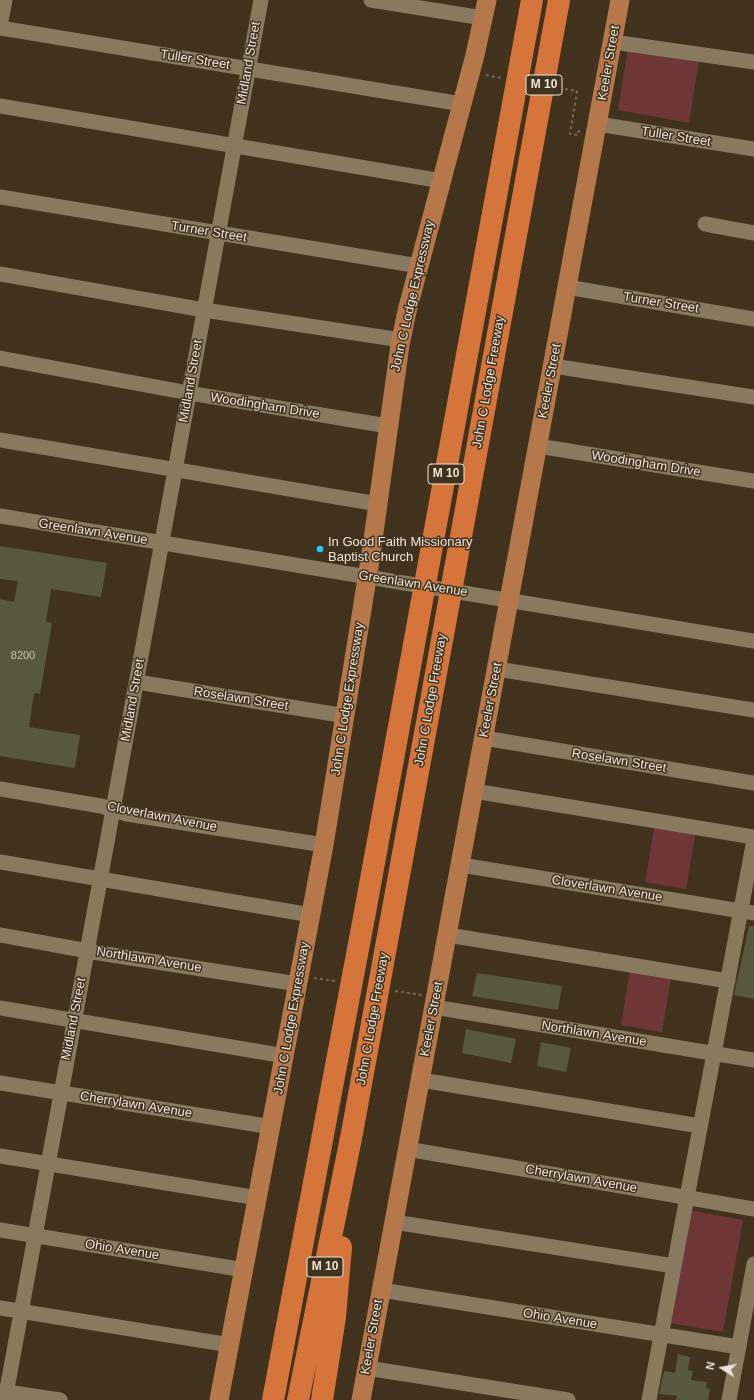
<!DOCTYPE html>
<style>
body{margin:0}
#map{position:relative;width:754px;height:1400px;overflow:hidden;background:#40321d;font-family:Arial,sans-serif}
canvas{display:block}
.north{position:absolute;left:702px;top:1348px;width:40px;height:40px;-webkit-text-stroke:3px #40321d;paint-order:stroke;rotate:281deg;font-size:11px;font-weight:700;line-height:16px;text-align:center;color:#ede4d7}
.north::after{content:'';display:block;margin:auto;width:14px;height:18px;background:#ede4d7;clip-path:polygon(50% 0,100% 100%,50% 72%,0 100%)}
</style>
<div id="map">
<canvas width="754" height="1400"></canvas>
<div class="north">N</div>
</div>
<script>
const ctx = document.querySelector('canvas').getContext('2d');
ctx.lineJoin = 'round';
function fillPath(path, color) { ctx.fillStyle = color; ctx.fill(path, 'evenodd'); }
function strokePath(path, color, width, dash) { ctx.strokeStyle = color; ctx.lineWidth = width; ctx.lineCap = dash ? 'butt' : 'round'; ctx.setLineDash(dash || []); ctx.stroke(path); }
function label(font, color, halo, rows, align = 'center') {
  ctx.font = font + ' Arial,sans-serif'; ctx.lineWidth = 3; ctx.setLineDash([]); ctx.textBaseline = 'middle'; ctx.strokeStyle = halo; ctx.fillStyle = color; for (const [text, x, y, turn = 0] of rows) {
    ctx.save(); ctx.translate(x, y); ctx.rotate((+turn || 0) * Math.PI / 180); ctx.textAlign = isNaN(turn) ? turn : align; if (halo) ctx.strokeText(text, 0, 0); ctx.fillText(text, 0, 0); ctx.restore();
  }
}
fillPath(new Path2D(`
 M628 48 699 61 689 123 618 110Z
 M655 823 696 830 686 889 645 882Z
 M631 965 672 972 662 1032 621 1025Z
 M689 1210 743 1220 723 1332 669 1323Z`), '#6f3638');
fillPath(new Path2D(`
 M0 546 107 563 101 597 51 589 46 622 52 623 40 694 34 693 29 727 80 735 75 768 0 756V599L14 602 18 581 0 579Z
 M749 926H754V999L734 995Z
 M477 973 562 986 558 1010 472 996Z
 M466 1029 516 1039 511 1063 462 1053Z
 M541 1042 571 1048 566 1072 537 1066Z
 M678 1354 690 1357 688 1370 693 1371 691 1380 707 1382 706 1388 710 1389 708 1400H676L677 1396 659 1394 664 1371 675 1373Z`), '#58583e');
strokePath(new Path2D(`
 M486 75 501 78
 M559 88 577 91 570 134 578 135 579 130
 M314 978 335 981
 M395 991 422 995`), '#756956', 2, [3, 3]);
strokePath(new Path2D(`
 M371 0 483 18
 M0 26 5 0
 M0 28 462 104
 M613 42 754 62
 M0 106 442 181
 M598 124 754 149
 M0 197 419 266
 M705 224 754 233
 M0 274 204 310 401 340
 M567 287 754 319
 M0 358 189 393 388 426
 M553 366 754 397
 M0 440 378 504
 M538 446 754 481
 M0 516 754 641
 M497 669 754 710
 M137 682 346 716
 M484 738 754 783
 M0 789 101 806 127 814 324 845
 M474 791 754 837
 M0 862 311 915
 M461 865 754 913
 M0 935 99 953 298 984
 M448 935 728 981
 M434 1007 754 1060
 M0 1008 285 1056
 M421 1080 700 1126
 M0 1083 272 1127
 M407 1149 754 1209
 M0 1156 258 1198
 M394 1222 674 1266
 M0 1230 245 1270
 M381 1290 739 1347
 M0 1308 230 1345
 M367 1368 568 1400
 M0 1391 60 1400
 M5 1400 261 0
 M649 1400 754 840
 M729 1400 754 1264`), '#887961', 15);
strokePath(new Path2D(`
 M219 1400 324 845 371 554 400 345 407 311 475 55 487 0
 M361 1400 620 0`), '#b6774b', 19);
strokePath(new Path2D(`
 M273 1400 365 912 532 0
 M298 1400 352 1133 559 0
 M322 1400 335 1317 341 1247`), '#d5753c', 22);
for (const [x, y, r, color] of [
 [320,549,4,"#21c9fd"]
]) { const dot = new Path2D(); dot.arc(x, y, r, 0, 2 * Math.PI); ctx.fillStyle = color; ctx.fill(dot); strokePath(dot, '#40321d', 1.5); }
label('11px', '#c8c1b1', null, [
 ["8200",23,656]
]);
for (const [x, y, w] of [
 [544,85,36],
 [446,474,36],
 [325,1267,36]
]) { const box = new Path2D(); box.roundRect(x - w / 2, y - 10, w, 20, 3); ctx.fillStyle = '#40321d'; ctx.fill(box); strokePath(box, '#ede4d7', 1); }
label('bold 12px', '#ede4d7', null, [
 ["M 10",544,85],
 ["M 10",446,474],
 ["M 10",325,1267]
]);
label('13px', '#ede4d7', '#40321d', [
 ["Tuller Street",195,60,9],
 ["Midland Street",249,63,-80],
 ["Keeler Street",609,63,-80],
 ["Tuller Street",676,137,9],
 ["Turner Street",209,232,9],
 ["John C Lodge Expressway",413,296,-77],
 ["Turner Street",661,303,9],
 ["Midland Street",191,381,-80],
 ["Keeler Street",550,381,-79],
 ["John C Lodge Freeway",489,382,-80],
 ["Woodingham Drive",265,406,9],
 ["Woodingham Drive",646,464,9],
 ["Greenlawn Avenue",93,532,9],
 ["Greenlawn Avenue",413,584,9],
 ["Roselawn Street",241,699,9],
 ["John C Lodge Expressway",348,699,-81],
 ["Midland Street",133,700,-80],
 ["John C Lodge Freeway",431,700,-80],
 ["Keeler Street",491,700,-79],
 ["Roselawn Street",619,761,9],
 ["Cloverlawn Avenue",162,817,11],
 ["Cloverlawn Avenue",607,889,9],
 ["Northlawn Avenue",149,960,9],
 ["John C Lodge Expressway",292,1018,-80],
 ["Midland Street",74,1019,-79],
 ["John C Lodge Freeway",373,1019,-80],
 ["Keeler Street",432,1019,-79],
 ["Northlawn Avenue",594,1034,9],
 ["Cherrylawn Avenue",136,1105,9],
 ["Cherrylawn Avenue",581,1179,10],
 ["Ohio Avenue",122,1250,9],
 ["Ohio Avenue",560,1319,9],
 ["Keeler Street",372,1337,-80]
]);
label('13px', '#ede4d7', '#40321d', [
 ["In Good Faith Missionary",328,542],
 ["Baptist Church",328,557]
], 'left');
</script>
